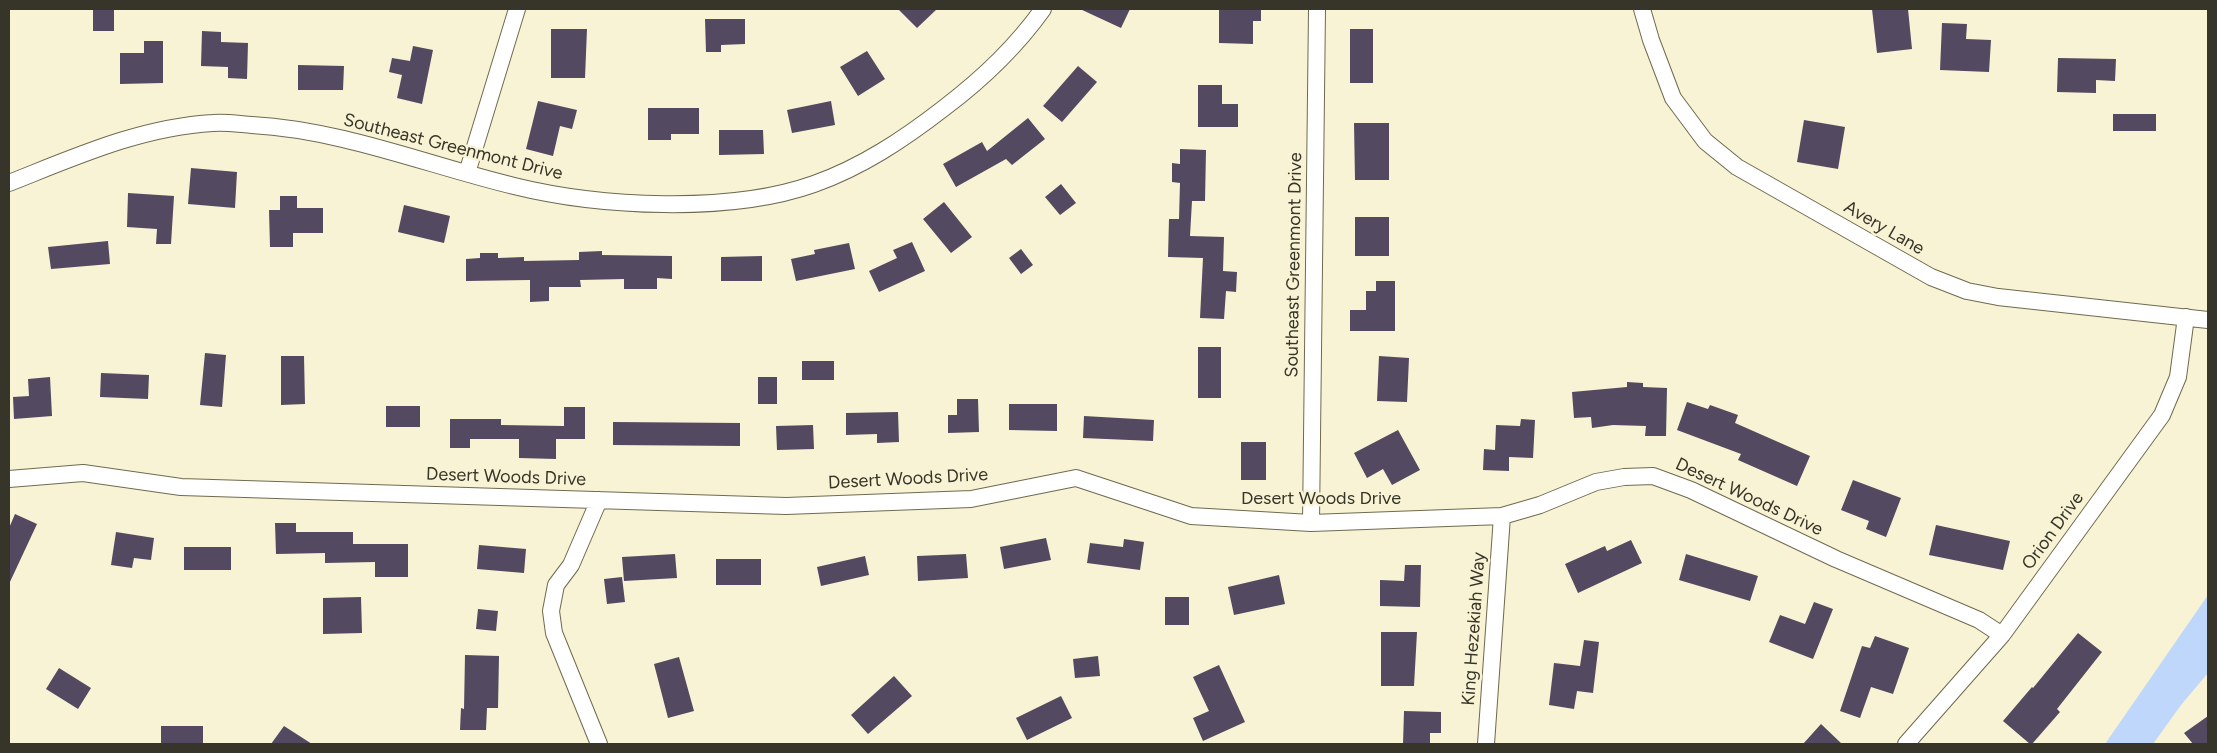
<!DOCTYPE html>
<style>
body{margin:0}
#map{position:relative;width:2217px;height:753px;overflow:hidden;background:#f8f3d4;font-family:Figtree,sans-serif}
canvas{display:block}
.frame{position:absolute;inset:0;border:10px solid #373529;pointer-events:none}
</style>
<div id="map">
<canvas width="2217" height="753"></canvas>
<div class="frame"></div>
</div>
<script>
const ctx = document.querySelector('canvas').getContext('2d');
ctx.lineJoin = 'round';
function fillPath(path, color) { ctx.fillStyle = color; ctx.fill(path, 'evenodd'); }
function strokePath(path, color, width, dash) { ctx.strokeStyle = color; ctx.lineWidth = width; ctx.lineCap = dash ? 'butt' : 'round'; ctx.setLineDash(dash || []); ctx.stroke(path); }
function label(font, color, halo, rows, align = 'center') {
  ctx.font = font + ' Figtree,sans-serif'; ctx.lineWidth = 5; ctx.setLineDash([]); ctx.textBaseline = 'middle'; ctx.strokeStyle = halo; ctx.fillStyle = color; for (const [text, x, y, turn = 0] of rows) {
    ctx.save(); ctx.translate(x, y); ctx.rotate((+turn || 0) * Math.PI / 180); ctx.textAlign = isNaN(turn) ? turn : align; if (halo) ctx.strokeText(text, 0, 0); ctx.fillText(text, 0, 0); ctx.restore();
  }
}
fillPath(new Path2D(`
 M2208 595V673L2181 705 2153 744H2105Z`), '#bed7fa');
fillPath(new Path2D(`
 M93 9H114V31H93Z
 M898 9H937L917 28Z
 M1080 9H1130L1121 28Z
 M1219 9H1261V21H1253V44L1219 43Z
 M1872 9H1908L1912 49 1877 53Z
 M705 19H745V44L721 45V52H706Z
 M1942 23 1967 24 1966 39 1991 40 1989 72 1940 70Z
 M551 29H587L585 78H551Z
 M1350 29H1373V83H1350Z
 M202 31 221 32V42L248 43 247 79 228 78V67L201 66Z
 M144 41H163V83L120 84V53H144Z
 M413 46 433 50 422 104 397 98 402 75 389 72 392 58 410 61Z
 M867 51 885 79 858 96 840 67Z
 M2058 58 2116 59 2115 81 2096 80V93L2057 92Z
 M298 65 344 66 343 90H298Z
 M1078 66 1097 82 1062 122 1043 106Z
 M1198 85H1222V104H1238V127H1198Z
 M538 101 577 110 572 129 560 126 553 156 526 149Z
 M831 101 835 125 792 133 787 110Z
 M648 108H699V134H671V140H648Z
 M2113 114H2156V131H2113Z
 M1028 118 1045 139 1012 165 1006 159 956 187 943 164 982 142 987 151Z
 M1804 120 1845 127 1838 169 1797 162Z
 M1354 123H1389V180H1355Z
 M719 130H763L764 154 719 155Z
 M1180 149 1206 150 1205 201H1192L1190 236 1224 237 1223 271 1237 272 1236 292 1226 291 1224 319 1200 318 1203 258 1168 257 1169 219H1179L1180 183 1172 182V163L1180 164Z
 M191 168 237 172 235 208 188 204Z
 M1061 184 1076 203 1060 215 1045 197Z
 M128 193 174 196 171 244H156L157 229 127 227Z
 M280 196H297V208H323V233H293V247H270L269 210H280Z
 M944 202 972 237 951 253 923 219Z
 M404 205 450 216 444 243 398 232Z
 M1355 217H1389V256H1355Z
 M108 241 110 264 51 269 48 247Z
 M912 242 925 271 879 292 869 271 897 258 893 250Z
 M849 243 855 269 796 281 791 259 815 254 814 250Z
 M1021 249 1033 265 1021 274 1009 258Z
 M602 251V255L672 256V279L657 278V289H624V279L580 280 581 287H549V301L530 302V280L466 281V259L480 258V253H498V258L524 257V261L579 260V252Z
 M762 256V281H721V257Z
 M1376 281H1395V331H1350V310H1366V291H1376Z
 M1198 347H1221V398H1198Z
 M205 353 226 355 222 407 200 405Z
 M281 356H304L305 404 281 405Z
 M1379 356 1409 358 1407 402 1377 401Z
 M802 361H834V380H802Z
 M101 373 149 375 148 399 100 397Z
 M50 377 52 416 14 419 13 397 29 396 28 379Z
 M758 377H777V404H758Z
 M1627 382 1643 383V387L1667 388 1666 436H1645L1646 426 1613 425 1592 428 1591 417 1574 418 1572 392 1627 387Z
 M957 399H978L979 432 948 433V415H957Z
 M1687 402 1708 409 1710 405 1738 415 1735 423 1810 456 1797 486 1738 460 1741 454 1677 430Z
 M1009 404H1057V431L1009 430Z
 M386 406H420V427H386Z
 M564 407H585V439H556V459L519 458V439H470V448H450V419H501V425L564 426Z
 M898 412 899 442 877 443V434L846 435V413Z
 M1084 416 1154 420 1153 441 1083 438Z
 M1521 419 1535 420 1533 458 1509 457V471L1483 470 1484 449 1495 450 1496 425 1520 426Z
 M613 422 740 423V446L613 445Z
 M813 425 814 449 777 450 776 426Z
 M1398 430 1420 470 1392 485 1383 469 1367 478 1354 453Z
 M1241 442H1266V480H1241Z
 M1853 480 1901 498 1886 537 1866 529 1869 521 1841 510Z
 M15 514 37 524 9 584V528Z
 M275 523H296V532H353V544H408V577H375V562L325 563V553L276 554Z
 M1936 525 2010 541 2003 570 1929 555Z
 M116 532 154 538 151 560 134 558 132 568 111 565Z
 M1046 538 1051 560 1004 569 1000 547Z
 M1124 539 1144 542 1140 570 1087 563 1090 543 1123 547Z
 M1631 540 1642 563 1578 593 1565 564 1605 546 1607 551Z
 M479 545 526 549 524 573 477 569Z
 M184 547H231V570H184Z
 M675 554 677 578 624 581 622 557Z
 M966 554 968 578 918 581 917 556Z
 M1686 554 1758 576 1750 601 1679 580Z
 M865 556 869 575 821 586 817 567Z
 M716 559H761V585H716Z
 M1405 565H1421L1420 607 1380 606V580L1404 581Z
 M1279 575 1285 604 1234 615 1228 587Z
 M622 577 625 602 607 604 604 579Z
 M361 597 362 633 323 634V598Z
 M1165 597H1189V625H1165Z
 M1814 602 1833 609 1813 659 1769 642 1780 615 1805 624Z
 M478 609 498 611 496 631 476 629Z
 M1381 632H1417L1414 686H1381Z
 M2078 633 2102 652 2057 709 2060 712 2032 744H2030L2003 721 2032 687 2033 688Z
 M1875 636 1909 648 1893 694 1871 687 1860 718 1840 711 1862 646 1870 648Z
 M1584 640 1599 642 1593 693 1577 691 1574 709 1549 705 1554 663 1580 666Z
 M465 655 499 656 498 708H487L486 730H460L461 708 464 709Z
 M1098 656 1100 676 1075 678 1073 659Z
 M679 657 694 711 668 718 654 664Z
 M1219 665 1245 722 1203 741 1193 718 1209 711 1193 677Z
 M59 668 91 688 78 709 46 689Z
 M894 676 912 696 868 734 851 715Z
 M1061 696 1072 718 1027 740 1016 718Z
 M1404 711 1441 712V733H1430V744H1403Z
 M2208 716V744H2193L2184 733Z
 M1821 724 1842 744H1803Z
 M161 726H203V744H161Z
 M284 726 312 744H271Z`), '#534961');
const street = new Path2D(`
 M1642 9 1651 40 1673 98 1705 141 1737 167 1931 277 1967 291 1998 297 2208 320
 M467 173 517 9
 M9 183C75 157 141 127 213 123 225 122 239 124 252 125 342 130 427 165 514 186 599 207 730 214 814 184 862 167 904 139 944 108 981 80 1016 47 1043 9
 M9 479 83 473 181 487 786 506 971 499 1076 478 1191 516 1311 523 1502 516 1540 505 1596 482 1624 477 1653 476 1691 490 1836 559 1979 620 2002 635
 M1311 523 1317 9
 M599 744 554 633 551 611 556 585 571 565 599 500
 M1486 744 1502 516
 M1906 744 2002 635 2162 415 2178 377 2186 317`);
strokePath(street, '#6f6a4f', 18);
strokePath(street, '#fff', 16);
label('18px', '#373529', '#f8f3d4', [
 ["Southeast Greenmont Drive",453,147,14],
 ["Avery Lane",1884,228,30],
 ["Southeast Greenmont Drive",1294,265,-89],
 ["Desert Woods Drive",506,477,2],
 ["Desert Woods Drive",908,479,-3],
 ["Desert Woods Drive",1749,497,25],
 ["Desert Woods Drive",1321,499],
 ["Orion Drive",2053,531,-54],
 ["King Hezekiah Way",1474,629,-86]
]);
</script>
